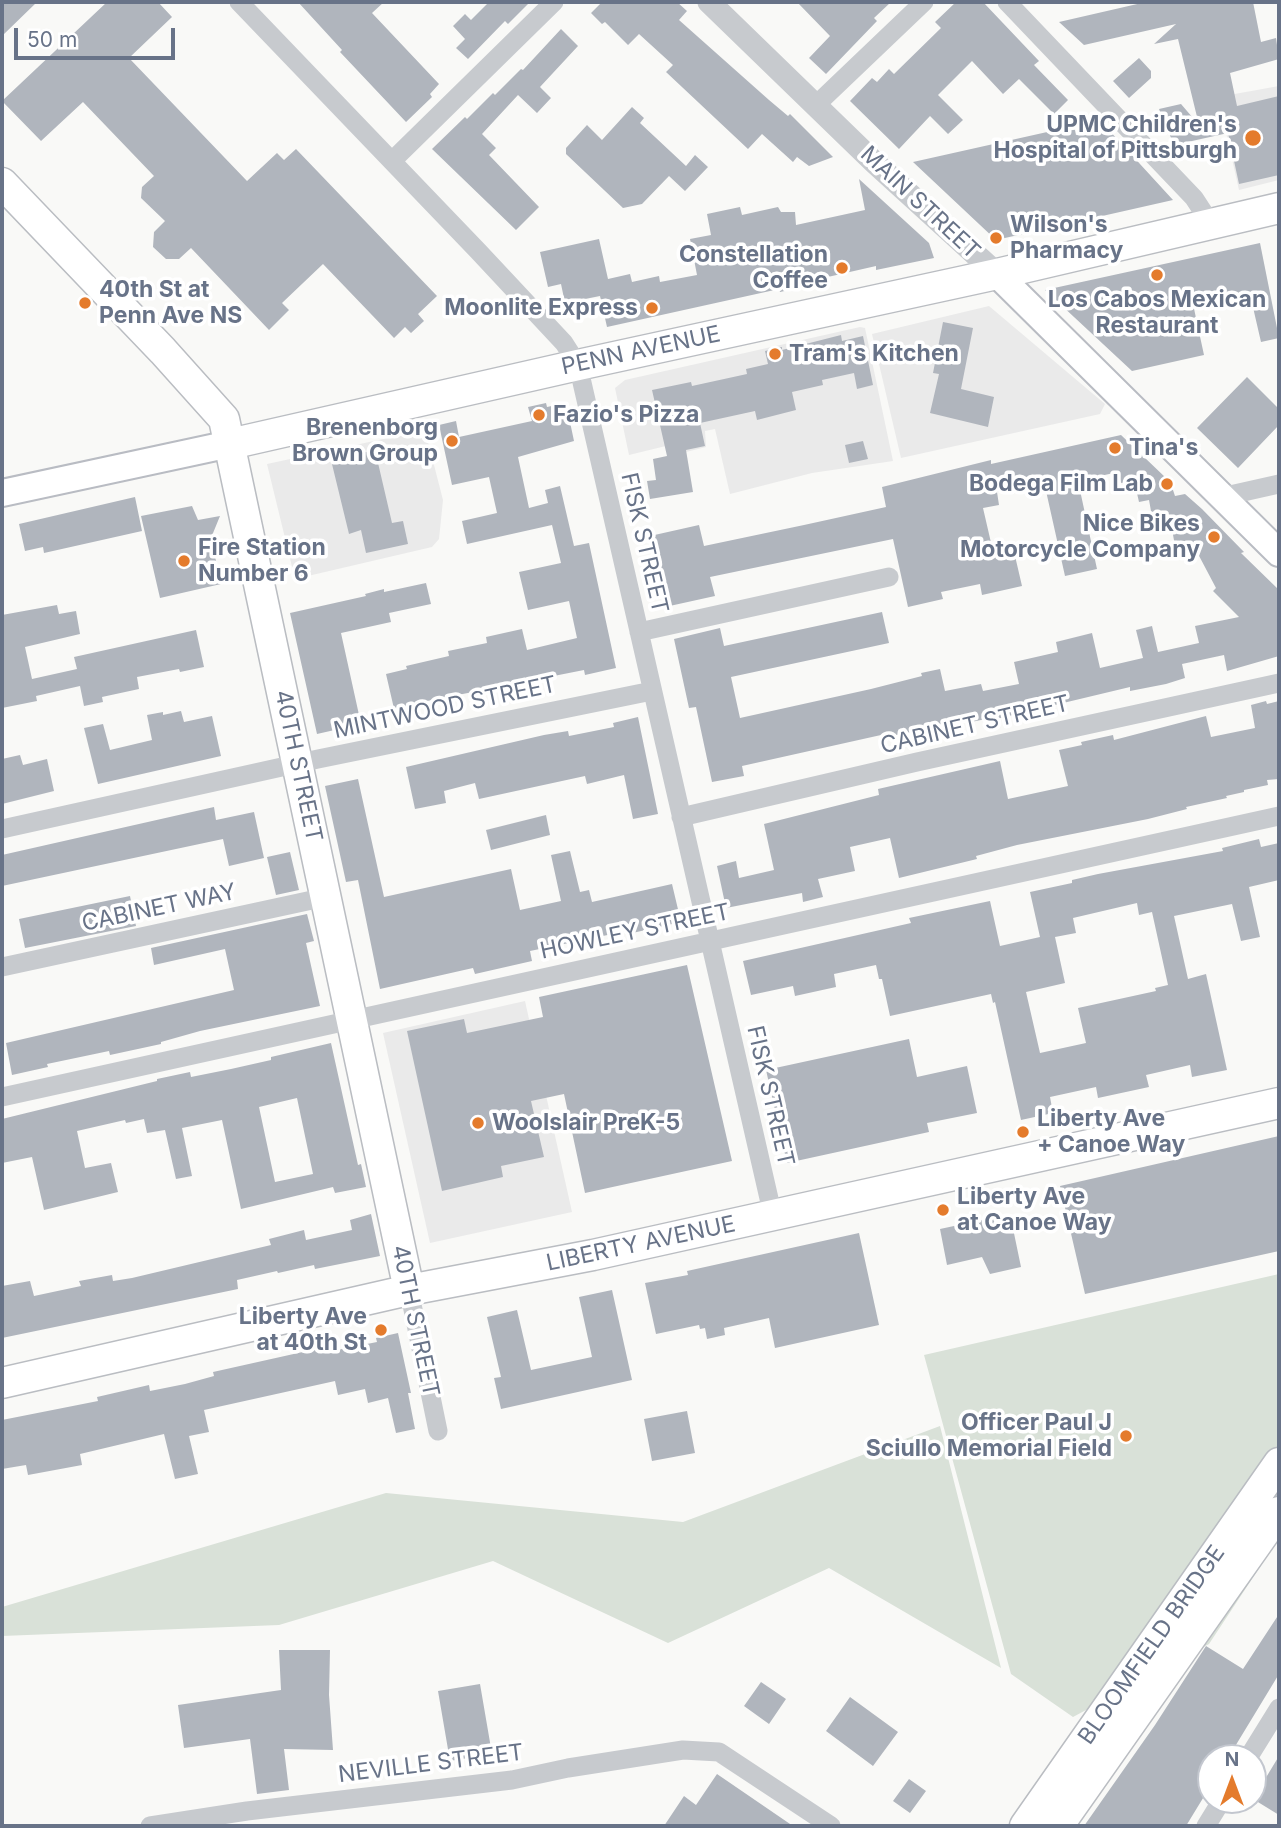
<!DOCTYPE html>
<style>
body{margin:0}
#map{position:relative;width:1281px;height:1828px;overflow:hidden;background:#f9f9f7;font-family:Inter,sans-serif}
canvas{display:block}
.frame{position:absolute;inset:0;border:4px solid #687388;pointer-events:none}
.north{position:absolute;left:1197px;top:1744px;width:70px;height:70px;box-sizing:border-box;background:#fff;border:2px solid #c3c7cf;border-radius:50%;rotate:0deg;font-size:19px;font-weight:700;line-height:28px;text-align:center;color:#687388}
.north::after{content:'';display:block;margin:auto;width:24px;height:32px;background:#e47b2c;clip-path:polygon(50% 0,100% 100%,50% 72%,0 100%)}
.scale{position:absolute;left:14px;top:28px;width:161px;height:32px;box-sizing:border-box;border:4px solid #687388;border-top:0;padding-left:9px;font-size:21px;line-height:24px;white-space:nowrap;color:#687388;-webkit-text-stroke:5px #fff;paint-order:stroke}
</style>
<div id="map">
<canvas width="1281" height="1828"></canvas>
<div class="frame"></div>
<div class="north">N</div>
<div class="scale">50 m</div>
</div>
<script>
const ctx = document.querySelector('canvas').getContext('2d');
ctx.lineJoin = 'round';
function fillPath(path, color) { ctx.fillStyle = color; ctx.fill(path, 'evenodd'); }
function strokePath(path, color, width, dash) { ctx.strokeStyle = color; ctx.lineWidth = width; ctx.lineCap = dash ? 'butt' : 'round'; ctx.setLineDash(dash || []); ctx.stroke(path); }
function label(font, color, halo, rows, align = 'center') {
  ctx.font = font + ' Inter,sans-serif'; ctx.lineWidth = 7; ctx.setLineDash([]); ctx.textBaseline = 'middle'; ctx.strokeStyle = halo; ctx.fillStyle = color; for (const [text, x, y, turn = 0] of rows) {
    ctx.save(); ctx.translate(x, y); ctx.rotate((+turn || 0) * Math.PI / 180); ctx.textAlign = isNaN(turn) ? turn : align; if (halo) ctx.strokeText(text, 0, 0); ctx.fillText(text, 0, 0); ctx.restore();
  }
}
fillPath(new Path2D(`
 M1279 86V180L1239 190 1218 97Z
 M989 306 1105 404 1100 414 901 458 872 334Z
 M860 327 865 328 893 461 812 473 730 494 715 429 705 431 706 447 686 452 674 444 629 455 615 388 625 380Z
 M425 430 443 500 439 539 432 547 295 579 267 464Z
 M525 1001 572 1212 430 1243 383 1033Z`), '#eaeaea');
fillPath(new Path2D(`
 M1279 1274V1538L1209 1644 1073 1717 1011 1674 924 1355Z
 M940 1426 1001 1668 829 1568 668 1643 493 1561 279 1625 2 1636V1607L386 1493 683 1522Z`), '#d9e1d8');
fillPath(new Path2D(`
 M2 2H37L2 36Z
 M107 2H158L172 17 129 58 247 181 277 153 284 160 296 149 437 296 418 314 424 321 411 333 405 327 394 338 323 264 282 303 289 310 269 330 191 248 179 259H166L153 247 154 232 165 221 141 198 142 187 154 176 83 102 41 141 2 101Z
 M298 2H384L372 13 439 84 430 94 432 97 406 122 340 52 342 50Z
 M486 2H530L508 24 505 21 468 59 456 48 465 39 453 26 465 14 471 20 487 4Z
 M602 2H677L687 11 679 20 769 100 788 116 790 114 833 157 809 166 797 157 793 162 762 134 748 149 666 72 673 65 639 34 628 45 605 22 602 24 591 13Z
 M797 2H891L874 18 877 21 826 74 809 58 830 36Z
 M956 2H983L1039 61 1034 65 1068 100 1054 114 1019 79 1003 94 972 61 938 95 963 120 948 134 930 116 899 149 850 101 872 78 877 82 889 69 894 74 941 28 935 22Z
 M1146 2H1253L1261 42 1276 38 1279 59 1230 73 1237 106 1279 96V175L1239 184 1228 133 1174 145 1159 109 1181 104 1199 125 1178 39 1154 44 1176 24 1084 45 1059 22Z
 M561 29 578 46 540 87 551 98 537 113 518 95 482 134 496 148 489 155 539 207 516 230 432 149 465 117 467 119 493 93 495 95 521 69 523 70Z
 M1139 58 1151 71V78L1129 98 1113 81Z
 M632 107 644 118 640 123 686 166 695 155 708 167 685 191 669 176 642 204 623 208 566 154V148L587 125 602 140Z
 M1074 126 1076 135 1107 128 1173 200 996 240 913 162Z
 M859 179 929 243 934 258 876 270V266L797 284 798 288 780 292 779 289 607 327 600 296 565 303 561 284 548 287 540 252 599 239 608 279 630 274 632 282 659 276 660 282 697 275 690 239 711 235 707 214 740 207 742 215 778 207 781 212H795L796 225 865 210Z
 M1260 243 1279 338 1261 342 1252 303 1233 307 1231 296 1193 304 1204 355 1132 371 1045 290Z
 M943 322 973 328 961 389 994 397 988 427 930 413 939 374 933 373Z
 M841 335 842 341 863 336 873 385 857 389 854 373 822 380 823 385 792 392 796 410 757 420 755 411 700 423 705 446 686 450 693 492 650 499 647 481 656 480 653 459 667 456 652 390 691 382 692 386 747 374 746 369 768 364 765 351 782 347V350Z
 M1247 377 1279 409V425L1238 468 1197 428Z
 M546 403 547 407 566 403 574 441 518 457 529 508 548 503 545 490 560 486 574 546 589 543 616 668 585 675 584 670 478 691 427 701 428 705 395 713 386 674 407 669 406 666 449 656 448 651 487 643 486 637 522 629 527 650 577 638 569 601 528 610 519 572 561 563 552 525 467 544 462 521 497 513 489 477 452 485 439 425 456 421 459 437 532 421 528 407Z
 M1121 435 1166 478H1169L1175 496 1185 494 1202 509 1244 552 1241 553 1279 590V656L1227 671 1224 655 1182 664 1185 678 1166 684 1130 691V687L992 720 991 718 971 722V720L882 738 881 735 742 766 744 776 712 782 696 707 689 708 674 639 720 628 724 646 882 612 889 643 731 677 740 718 871 689 922 676 921 673 940 669 945 691 981 684 983 691 1019 684 1014 662 1058 652 1056 642 1092 633 1100 668 1143 658 1136 630 1152 626 1158 652 1199 643 1195 626 1239 617 1213 591 1216 588 1197 552 1177 557 1170 518 1153 522 1149 500 1139 502 1134 480 1121 483 1118 472 1078 481 1097 569 1065 576 1044 482 997 492 999 505 983 508 992 547 1012 543 1022 586 982 595 980 584 941 592 943 599 908 607 893 539 710 577 715 596 665 607 650 536 699 525 704 546 804 525 886 507 882 487 991 460V464Z
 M863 441 868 459 849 463 845 445Z
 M375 450 392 523 403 521 408 544 366 553 361 530 349 534 331 460Z
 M135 497 142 531 44 553 43 547 25 551 19 524Z
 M192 506 198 520 220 516 211 538 221 584 160 598 141 516Z
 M426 583 431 604 389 613 391 622 341 633 361 724 317 734 290 613 366 596 365 594 384 589V592Z
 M57 605 59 614 76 611 80 634 25 647 32 679 77 669 74 657 196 630 204 667 180 672 179 669 137 677 139 689 102 697 103 702 84 706 80 686 36 696 37 701 2 708V615Z
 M1266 701 1267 704 1279 701V779L1267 780 1268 785 1244 790V792L1226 796 1227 798 1186 807 1187 809 1148 819 1017 845 976 856 977 859 899 878 890 838 850 847 855 871 818 879 823 897 803 902 802 893 726 908 717 866 736 861 739 878 774 870 764 824 879 795 878 789 1000 761 1008 799 1068 786 1059 750 1082 745 1081 742 1113 735 1114 740 1206 716 1211 737 1255 728 1251 705Z
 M181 711 184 722 212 716 221 756 98 784 84 728 103 724 110 750 152 740 147 715 163 712V715Z
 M638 717 658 814 633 819 624 775 587 784 585 776 479 799 475 783 444 791 446 803 415 809 406 767 544 735 568 731 569 736 614 727 613 723Z
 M20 755 23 765 47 759 54 791 2 804V759Z
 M358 779 384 897 511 869 520 910 561 901 551 855 570 851 580 892 589 890 592 902 672 884 681 922 628 934 627 931 530 951 532 961 475 974 473 968 380 989 358 880 346 882 325 786Z
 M214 807 216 820 254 812 264 858 229 866 223 839 2 886V855Z
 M546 815 550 835 491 850 486 830Z
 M1259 839 1261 847 1279 843V880L1249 887 1260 937 1241 941 1232 904 1174 916 1188 979 1206 974 1227 1070 1192 1077 1190 1065 1146 1075 1149 1087 1098 1098 1096 1087 1050 1097 1053 1113 1021 1120 995 1002 993 1003 991 994 890 1016 882 979H879L876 965 834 974 836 987 795 996 793 986 751 995 743 961 911 923 909 918 990 901 1000 946 1040 937 1030 892 1072 883V880L1098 874 1223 851 1222 848ZM1137 903 1139 915 1152 912 1168 985 1155 988 1156 991 1078 1008 1086 1043 1040 1053 1026 992 1065 983 1055 937 1076 933 1073 918Z
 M290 852 299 890 276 895 267 857Z
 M130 896 136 926 25 948 19 919Z
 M307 914 314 941 306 943 320 1006 200 1031 161 1042V1044L110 1055 109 1051 47 1064 48 1067 12 1075 6 1043 234 990 225 949 154 965 151 948Z
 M687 965 732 1161 585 1193 564 1094 531 1101 544 1157 501 1166 503 1177 442 1191 407 1031 464 1019 467 1033 543 1017 539 997Z
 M909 1039 917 1077 967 1066 977 1113 927 1123 929 1132 787 1163 766 1070Z
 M331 1043 358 1165 361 1164 366 1187 335 1193 333 1187 241 1209 222 1120 182 1128 192 1176 176 1179 165 1130 147 1133 144 1119 126 1123 125 1120 77 1131 85 1168 111 1163 118 1192 44 1210 32 1157 2 1163V1119L157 1081V1079L190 1072 191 1077 231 1069 271 1060V1057ZM297 1098 313 1174 275 1182 259 1107Z
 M1279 1136V1251L1085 1294 1060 1186Z
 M371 1214 380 1256 315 1269 314 1265 278 1273 277 1271 237 1280 238 1289 2 1338V1286L30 1281 34 1296 81 1286 79 1281 112 1275 113 1281 132 1278 271 1245 269 1239 304 1230 306 1240 352 1230 350 1220Z
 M1010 1214 1021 1267 990 1274 982 1257 947 1265 940 1229Z
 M859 1233 879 1325 775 1348 769 1318 724 1328 725 1335 707 1339 705 1328 700 1329 699 1325 656 1334 645 1283 688 1275 687 1271Z
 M612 1290 632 1380 501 1409 494 1378 501 1377 487 1317 517 1310 531 1370 592 1357 579 1297Z
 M398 1333 411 1393H408L415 1429 396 1433 388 1398 368 1403 365 1389 338 1395 335 1381 204 1410 209 1432 189 1436 198 1474 175 1479 164 1434 80 1454 82 1465 28 1475 26 1465 2 1469V1420L98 1401 97 1397 149 1385 150 1391 185 1384 214 1376 213 1372 325 1347 327 1352 377 1342 376 1338Z
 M687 1411 695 1453 652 1461 644 1419Z
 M1279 1614V1674L1228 1758H1211V1785L1186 1826H1084L1155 1725 1206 1646 1243 1669Z
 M279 1650H330L329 1695 333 1750 284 1749 289 1790 257 1794 250 1739 184 1748 178 1705 281 1690Z
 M761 1682 786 1699 769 1724 744 1706Z
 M480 1684 492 1754 450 1761 438 1691Z
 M850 1697 898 1732 873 1766 826 1731Z
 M1279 1756V1815L1253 1799Z
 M717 1774 793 1826H664L684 1796 696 1805Z
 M909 1779 926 1791 910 1813 893 1801Z`), '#b0b5bd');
const secondary = new Path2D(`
 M997 274 1279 553
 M2 493 230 444`);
const primary = new Path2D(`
 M2 183 163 351 224 419 409 1290
 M230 444 578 365 997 274 1279 208
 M2 1383 409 1290 593 1255 1279 1103
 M1025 1826 1279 1463
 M1058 1826 1279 1512`);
strokePath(secondary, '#b9bcc3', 30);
strokePath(primary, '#babdc2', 33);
strokePath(new Path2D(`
 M239 2 478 251 564 343 578 365 773 1216
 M1007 2 1194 198 1211 224
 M816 105 924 2
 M392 161 554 2
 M1221 497 1279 484
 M639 632 889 577
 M681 817 917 762 1279 683
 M2 829 318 759 652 691
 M2 967 326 897
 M2 1097 1279 816
 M409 1290 438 1431
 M1248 1758 1279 1708
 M150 1826 247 1811 512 1780 568 1768 683 1750 719 1752 831 1826
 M1206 1826 1222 1800`), '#c7cace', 19);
strokePath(new Path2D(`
 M709 2 874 162 997 274`), '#c7cace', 23);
strokePath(secondary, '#fff', 26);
strokePath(primary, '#fff', 30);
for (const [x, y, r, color] of [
 [1253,138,9,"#e47b2c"],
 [996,238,7,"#e47b2c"],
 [842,268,7,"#e47b2c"],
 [1157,275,7,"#e47b2c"],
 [85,303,7,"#e47b2c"],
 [652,308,7,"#e47b2c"],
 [775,354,7,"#e47b2c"],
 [539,415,7,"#e47b2c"],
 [452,441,7,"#e47b2c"],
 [1115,448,7,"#e47b2c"],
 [1167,484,7,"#e47b2c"],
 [1214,537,7,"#e47b2c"],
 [184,561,7,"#e47b2c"],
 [478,1123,7,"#e47b2c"],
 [1023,1132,7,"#e47b2c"],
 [943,1210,7,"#e47b2c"],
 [381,1330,7,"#e47b2c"],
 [1126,1436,7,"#e47b2c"]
]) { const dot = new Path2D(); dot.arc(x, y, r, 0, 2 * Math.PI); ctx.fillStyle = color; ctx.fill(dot); strokePath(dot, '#fff', 2.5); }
label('bold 23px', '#687388', '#fff', [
 ["UPMC Children's",1237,125,"right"],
 ["Hospital of Pittsburgh",1237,151,"right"],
 ["Wilson's",1010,225],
 ["Pharmacy",1010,251],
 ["Constellation",828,255,"right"],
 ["Coffee",828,281,"right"],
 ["40th St at",99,290],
 ["Penn Ave NS",99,316],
 ["Los Cabos Mexican",1157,300,"center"],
 ["Restaurant",1157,326,"center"],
 ["Moonlite Express",638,308,"right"],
 ["Tram's Kitchen",789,354],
 ["Fazio's Pizza",553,415],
 ["Brenenborg",438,428,"right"],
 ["Brown Group",438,454,"right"],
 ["Tina's",1129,448],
 ["Bodega Film Lab",1153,484,"right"],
 ["Nice Bikes",1200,524,"right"],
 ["Motorcycle Company",1200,550,"right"],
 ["Fire Station",198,548],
 ["Number 6",198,574],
 ["Liberty Ave",1037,1119],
 ["+ Canoe Way",1037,1145],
 ["Woolslair PreK-5",492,1123],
 ["Liberty Ave",957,1197],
 ["at Canoe Way",957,1223],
 ["Liberty Ave",367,1317,"right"],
 ["at 40th St",367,1343,"right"],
 ["Officer Paul J",1112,1423,"right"],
 ["Sciullo Memorial Field",1112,1449,"right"]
], 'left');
label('23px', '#687388', '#fff', [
 ["MAIN STREET",920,203,43],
 ["PENN AVENUE",641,351,-12],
 ["FISK STREET",644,543,77],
 ["MINTWOOD STREET",445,708,-12],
 ["CABINET STREET",975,725,-13],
 ["40TH STREET",298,766,78],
 ["CABINET WAY",159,908,-12],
 ["HOWLEY STREET",635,932,-12],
 ["FISK STREET",770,1096,77],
 ["LIBERTY AVENUE",641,1244,-12],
 ["40TH STREET",415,1321,78],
 ["BLOOMFIELD BRIDGE",1152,1645,-55],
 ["NEVILLE STREET",431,1764,-7]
]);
</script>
